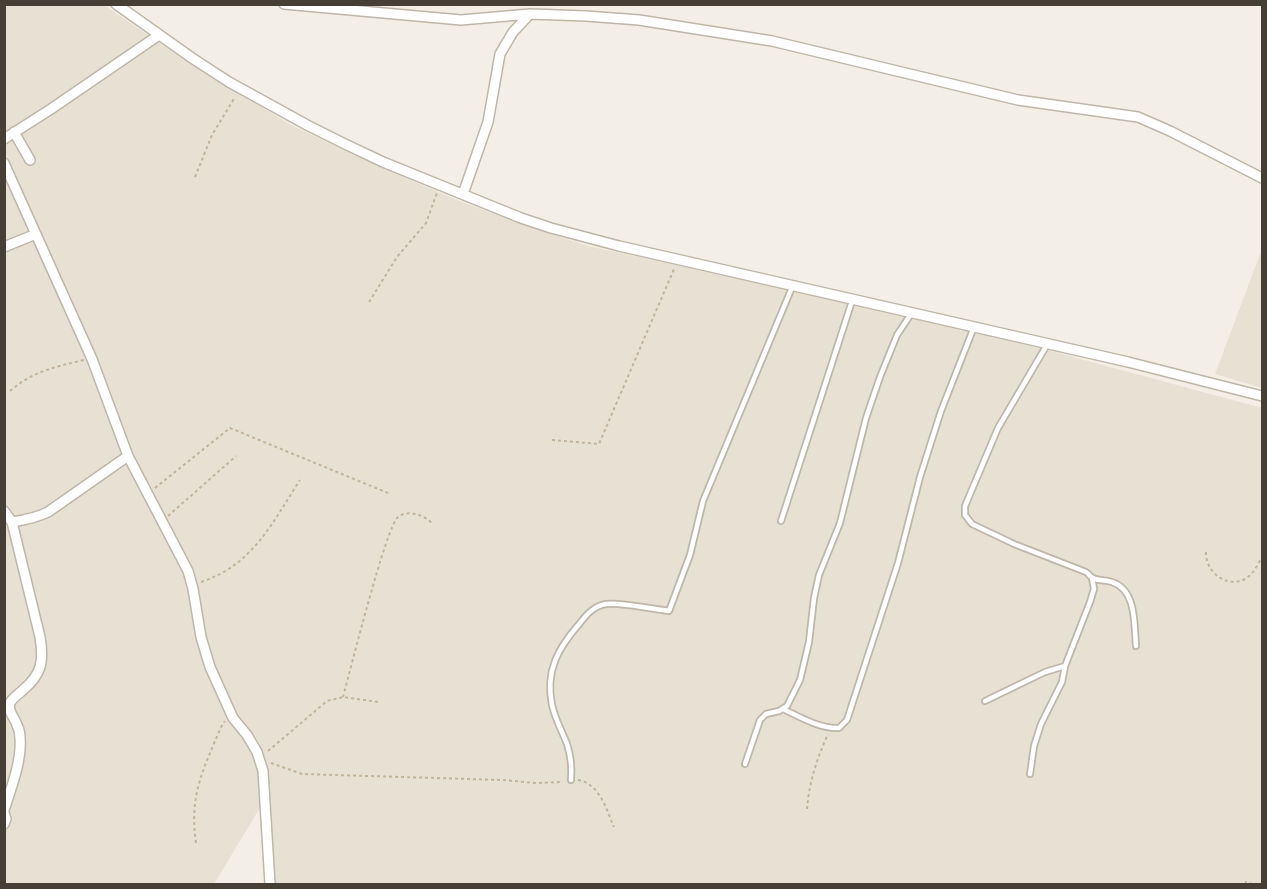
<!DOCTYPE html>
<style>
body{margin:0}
#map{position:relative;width:1267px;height:889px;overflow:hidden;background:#f3efe6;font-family:Roboto,sans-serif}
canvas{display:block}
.frame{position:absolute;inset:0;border:6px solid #453f36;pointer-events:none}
</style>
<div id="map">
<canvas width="1267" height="889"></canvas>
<div class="frame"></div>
</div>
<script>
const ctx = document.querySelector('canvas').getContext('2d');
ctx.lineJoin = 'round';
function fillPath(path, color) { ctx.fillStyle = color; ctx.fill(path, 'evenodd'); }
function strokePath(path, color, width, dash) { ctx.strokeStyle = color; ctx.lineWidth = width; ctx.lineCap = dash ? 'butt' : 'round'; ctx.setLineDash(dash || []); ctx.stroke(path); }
fillPath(new Path2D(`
 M5 5H104L187 62 291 125 352 154 422 185 462 202 545 232 588 246 895 313 1040 348 1262 408V884H266L261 806 214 884H5Z
 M1262 249V388L1215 374Z`), '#e7e1d4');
const service = new Path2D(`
 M1048 343 998 428 965 506V515L972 524 1014 544 1086 572C1089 574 1090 577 1093 578 1098 581 1107 580 1112 582 1137 590 1134 625 1136 646
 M781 521 853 298
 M985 701 1045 672 1065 666
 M783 709C800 717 820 729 839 728L847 720 898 563 920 477 941 411 974 327
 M745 764 760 720 766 714 779 711 787 706 800 680 809 642 814 598 819 575 840 523 866 418 880 377 897 335 911 314
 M1030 774 1034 746 1041 724 1062 682 1065 666 1090 602 1094 589 1092 578
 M571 780C572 767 571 756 567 744 562 731 555 719 552 705 545 671 558 648 580 623 587 614 594 606 606 604 620 602 653 609 669 611L690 555 703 501 793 285`);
const minor = new Path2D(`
 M116 4 192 58 229 82 307 125 345 144 383 162 521 218 551 228 619 246 1128 362 1262 396
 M284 4 461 20 530 14 586 16 639 20 772 41 1018 100 1138 117 1170 131 1262 178
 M14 132 30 160
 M4 139 51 109 159 35
 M4 163 92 359 128 456 188 571 193 589 201 637 210 667 233 718 247 735 257 752 263 771 270 884
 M463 194 488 122 500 54 513 32 530 14
 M4 247 36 234
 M4 511 12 522C25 520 36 518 48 512L128 456
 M4 810C11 789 22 760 20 738 20 734 19 729 17 725 15 718 7 711 10 703 12 698 19 694 23 690 42 674 44 661 40 637L12 522
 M4 813 6 819 4 824`);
strokePath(service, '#beb7a9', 8);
strokePath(minor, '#beb7a9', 12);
strokePath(new Path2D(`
 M195 177 212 135 235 97
 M369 302 397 257 426 223 437 193
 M10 391C33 371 55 367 84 360
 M552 440 599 444 674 269
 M155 488 230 428 388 493
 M168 516 236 456
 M1206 552C1205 571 1226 589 1245 579 1253 575 1258 564 1262 557
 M201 582C253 565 272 523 300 480
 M343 697C350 671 386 527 398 517 409 509 423 515 432 523
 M268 751 327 701 343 697 378 702
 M271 763 302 774 502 780 537 783 563 782
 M578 780C600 784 606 809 614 827
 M807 809C809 783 817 758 828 734
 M196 843C189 795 203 770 221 727L225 721
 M1245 884 1246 882 1252 884`), '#c0b39a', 2, [3, 3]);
strokePath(service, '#fff', 4.5);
strokePath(minor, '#fff', 9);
</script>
